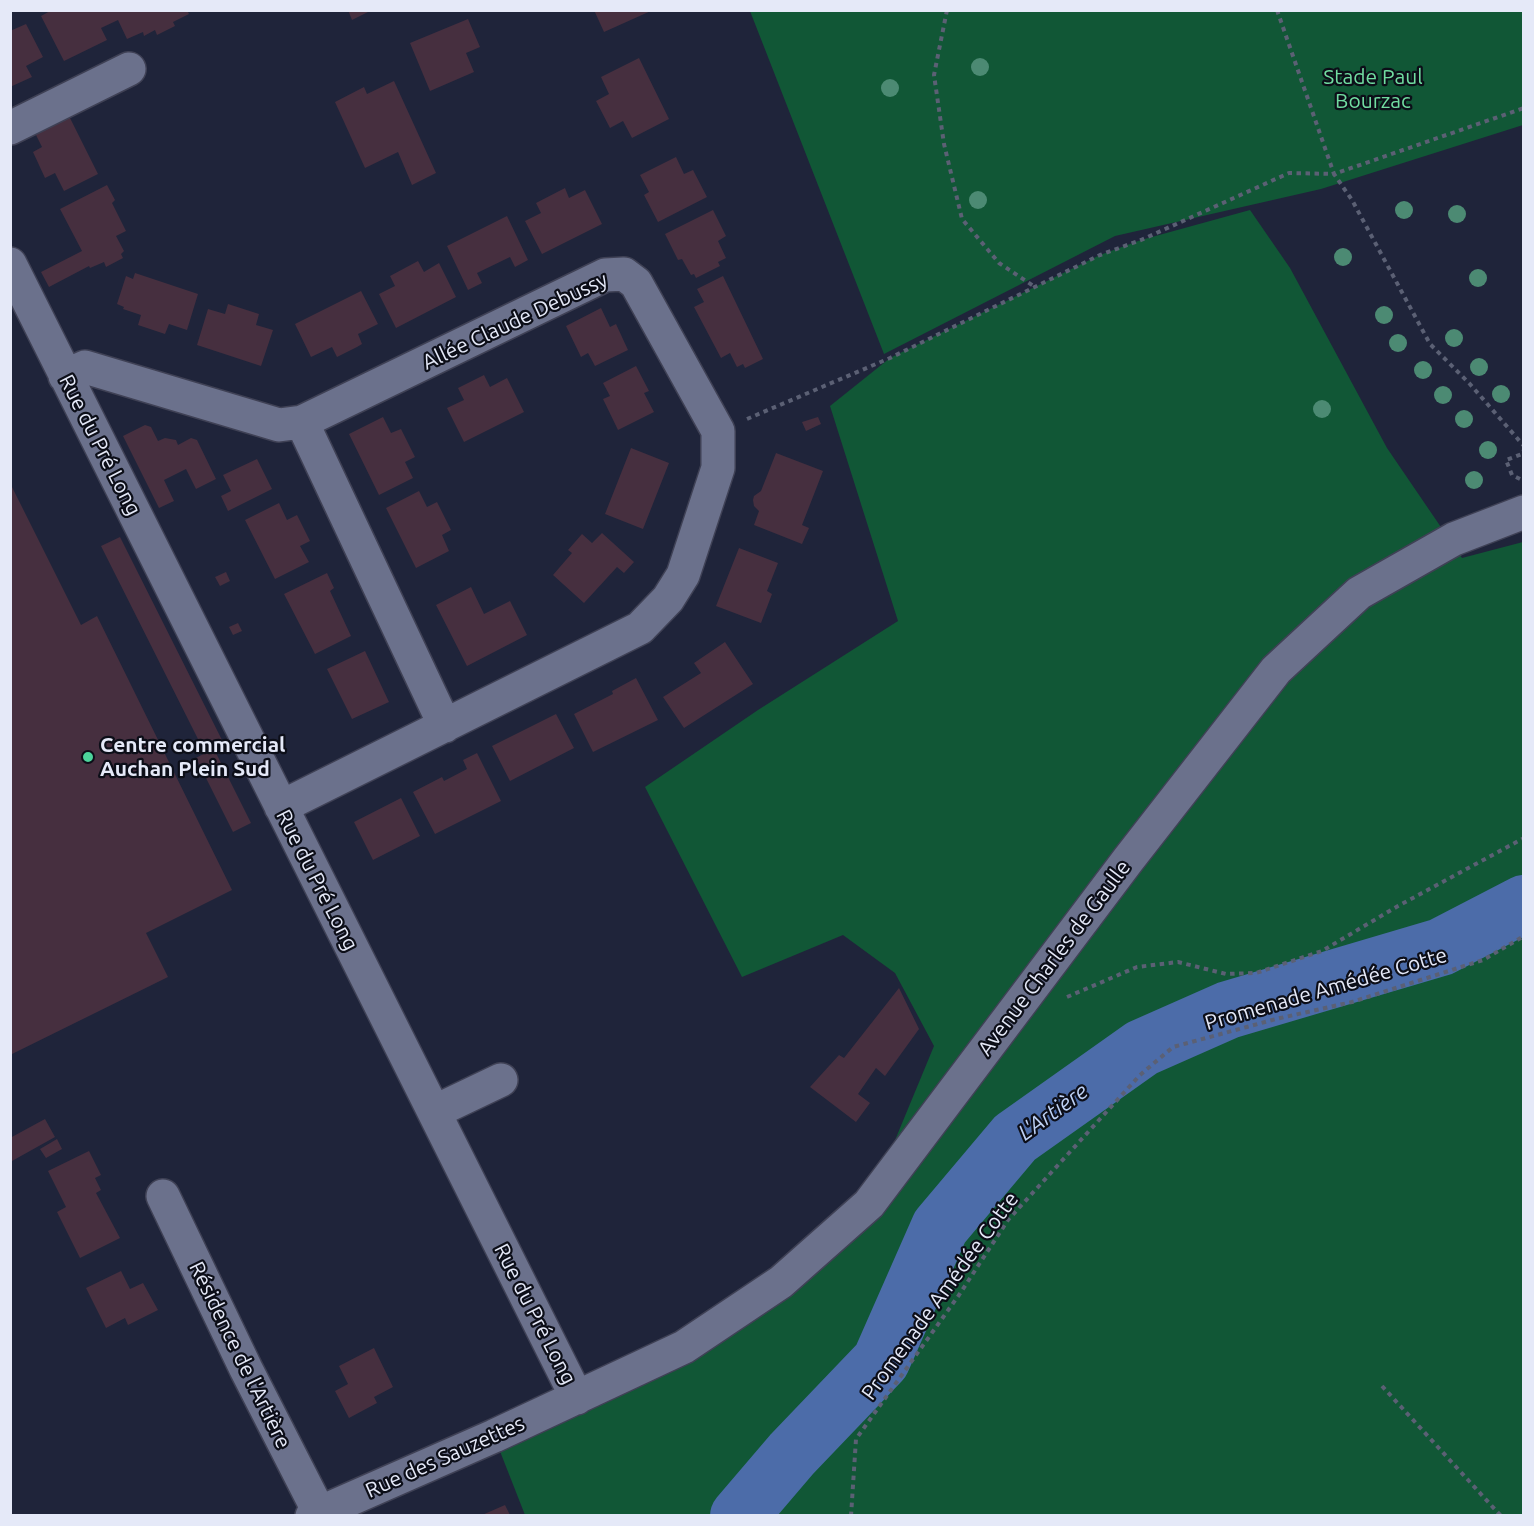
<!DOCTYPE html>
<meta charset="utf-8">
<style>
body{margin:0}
#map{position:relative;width:1534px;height:1526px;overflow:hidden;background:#1f243a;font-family:Ubuntu,sans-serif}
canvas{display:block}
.frame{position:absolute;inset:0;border:12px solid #e5e9f8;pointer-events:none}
</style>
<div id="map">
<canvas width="1534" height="1526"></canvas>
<div class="frame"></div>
</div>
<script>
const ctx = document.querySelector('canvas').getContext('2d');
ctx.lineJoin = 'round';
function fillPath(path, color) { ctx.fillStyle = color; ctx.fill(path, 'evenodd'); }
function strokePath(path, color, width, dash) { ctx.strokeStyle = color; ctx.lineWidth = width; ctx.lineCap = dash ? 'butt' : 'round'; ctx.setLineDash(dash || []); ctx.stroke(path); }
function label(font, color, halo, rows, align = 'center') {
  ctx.font = font + ' Ubuntu,sans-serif'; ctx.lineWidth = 4.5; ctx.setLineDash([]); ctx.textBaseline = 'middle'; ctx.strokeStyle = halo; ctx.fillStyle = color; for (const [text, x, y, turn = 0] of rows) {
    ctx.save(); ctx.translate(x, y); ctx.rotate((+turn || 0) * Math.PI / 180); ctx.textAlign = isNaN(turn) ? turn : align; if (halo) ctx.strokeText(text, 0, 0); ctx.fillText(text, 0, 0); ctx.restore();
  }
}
fillPath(new Path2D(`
 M750 11H1523V125L1321 189 1115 236 884 354Z
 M1250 210 1290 268 1387 448 1462 558 1523 542V1515H525L494 1436 684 1347 869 1203 934 1046 895 973 843 935 742 977 645 787 758 710 898 621 830 406 890 358 1100 255 1141 240Z`), '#115736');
strokePath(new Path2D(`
 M739 1516 792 1454 881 1361 940 1227 1015 1138 1142 1048 1228 1010 1441 947 1524 904`), '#4c6ca9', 58);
fillPath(new Path2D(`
 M52 10H187L189 14 173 22 175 26 157 35 155 30 144 36 143 32 127 39 118 20 101 28 107 40 64 61 41 16Z
 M348 10H372L352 20Z
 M594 10H653L604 32Z
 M468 19 480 47 466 53 474 72 430 91 410 43Z
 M26 24 43 57 26 66 32 77 10 87V31Z
 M639 58 669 119 632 138 623 121 610 128 596 101 609 94 601 77Z
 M394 81 436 173 412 185 398 152 365 168 335 102 364 87 367 94Z
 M68 114 98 174 64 191 55 173 45 178 33 152 42 147 34 131Z
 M676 157 684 174 693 170 707 197 658 222 644 195 649 192 640 175Z
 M107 185 115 200 112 203 126 231 116 236 124 251 121 254 123 258 106 267 104 262 90 268 89 266 49 287 41 272 82 251 60 209Z
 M565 188 569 198 585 190 602 224 542 254 525 221 541 213 536 203Z
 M713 210 726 236 718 241 726 258 718 262 720 266 696 278 694 274 691 275 682 259 678 260 665 234Z
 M507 216 528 260 515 267 510 257 477 273 482 283 468 290 447 246Z
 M418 261 424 272 439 263 456 297 396 328 379 294 395 286 390 276Z
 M135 273 198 294 187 330 169 324 165 334 138 325 141 315 123 309 124 307 117 304 126 276 133 279Z
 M723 276 763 359 745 368 743 364 737 367 730 353 721 358 694 307 704 302 697 289Z
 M361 291 378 324 358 334 362 344 357 347 337 357 332 347 311 357 295 324Z
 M228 304 259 314 256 325 273 330 261 366 197 345 208 309 225 314Z
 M601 308 610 327 616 324 628 350 595 366 588 353 581 357 566 326Z
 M636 366 649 391 644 393 654 412 618 430 603 399 610 396 603 383Z
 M484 375 490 387 507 378 524 412 464 442 447 408 464 400 458 388Z
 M383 417 391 433 401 429 415 457 405 462 413 478 379 495 349 434Z
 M818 417 821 424 806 431 802 422Z
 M145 425 151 427 158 441 165 438 176 440 178 445 191 438 197 440 216 479 196 489 186 469 164 480 174 501 159 508 123 436Z
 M631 448 669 463 643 529 605 514Z
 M776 453 823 471 802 525 809 528 802 544 754 525 759 511 754 506 753 500 754 496 761 491Z
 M257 459 272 489 228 511 221 496 231 491 223 475Z
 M10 483 81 625 97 616 232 890 146 933 168 977 10 1055Z
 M419 491 427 507 437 502 451 530 442 535 449 551 416 568 386 508Z
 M279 503 287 520 297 515 310 541 300 546 309 562 275 579 245 520Z
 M602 533 634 562 624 573 617 567 584 603 553 575 572 553 568 550 582 534 592 543Z
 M120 537 224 744 214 749 251 823 233 832 196 758 205 753 101 546Z
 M739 548 778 563 767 591 772 594 761 623 716 606Z
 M226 572 230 581 220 586 215 577Z
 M327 573 334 588 330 591 351 636 315 654 284 594Z
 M471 587 484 614 510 601 527 635 467 666 436 605Z
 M238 623 242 631 233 635 229 627Z
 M725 642 753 684 684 728 663 697 701 673 694 663Z
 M365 651 389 702 352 719 327 669Z
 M636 678 658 720 593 752 574 714 613 694 612 691Z
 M556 714 574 748 510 781 492 746Z
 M477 753 501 801 435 834 413 792 442 777 444 781 467 769 463 760Z
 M401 798 420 836 373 860 354 822Z
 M899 988 919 1029 885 1076 876 1068 858 1094 870 1103 856 1122 810 1087 839 1055 844 1058Z
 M45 1119 55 1137 12 1161 10 1138Z
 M57 1139 62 1149 46 1158 40 1149Z
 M89 1151 101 1175 95 1178 101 1190 96 1193 120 1238 80 1258 57 1212 66 1207 48 1171Z
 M121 1271 130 1289 143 1283 158 1310 128 1325 125 1318 106 1328 86 1288Z
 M374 1348 393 1387 374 1397 377 1403 349 1418 335 1391 348 1384 339 1366Z
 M505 1505 510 1515H482Z`), '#462f3f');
const minor = new Path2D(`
 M10 128 129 69
 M10 264 577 1398
 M65 376 85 367 279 425 302 422 605 275 624 274 636 283 718 431V468L683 575 668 599 640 628 281 807
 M302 422 445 726
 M434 1112 501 1080
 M163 1196 246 1369 319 1512
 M312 1516 494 1436 684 1347 781 1282 869 1204 1128 860 1276 670 1359 593 1454 539 1524 512`);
strokePath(minor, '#3f4155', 36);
strokePath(new Path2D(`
 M947 10 934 75 944 144 962 219 999 263 1035 287
 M1277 10 1334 174 1524 108
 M747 419 890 358 1100 255 1141 240 1289 173 1334 174 1352 200 1430 344 1469 383 1524 446
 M1520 479 1512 475 1506 460 1522 454 1524 450
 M1067 997 1137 967 1178 962 1226 974 1256 973 1322 951 1398 906 1524 838
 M1382 1386 1501 1516
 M851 1516 856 1439 959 1295 1008 1220 1140 1075 1173 1047 1276 1019 1352 1002 1483 960 1524 936`), '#5b6074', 4, [4.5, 4.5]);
strokePath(minor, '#6b718c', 33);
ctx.fillStyle = '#4c8a73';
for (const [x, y] of [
 [980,67],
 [890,88],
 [978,200],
 [1404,210],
 [1457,214],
 [1343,257],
 [1478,278],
 [1384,315],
 [1454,338],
 [1398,343],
 [1479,367],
 [1423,370],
 [1501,394],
 [1443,395],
 [1322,409],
 [1464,419],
 [1488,450],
 [1474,480]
]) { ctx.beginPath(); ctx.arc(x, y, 9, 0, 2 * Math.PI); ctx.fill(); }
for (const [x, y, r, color] of [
 [88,757,6,"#4cd49b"]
]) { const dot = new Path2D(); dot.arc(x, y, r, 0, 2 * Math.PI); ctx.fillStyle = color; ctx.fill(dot); strokePath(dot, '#0c0e18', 2); }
label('21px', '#71dda1', '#0c0e18', [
 ["Stade Paul",1373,77],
 ["Bourzac",1373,101]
]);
label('21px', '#e5e9f8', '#0c0e18', [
 ["Allée Claude Debussy",515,321,-25],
 ["Rue du Pré Long",100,445,63],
 ["Rue du Pré Long",317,880,63],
 ["Avenue Charles de Gaulle",1054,958,-53],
 ["Promenade Amédée Cotte",1326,989,-16],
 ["Promenade Amédée Cotte",940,1296,-54],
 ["Rue du Pré Long",535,1314,63],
 ["Résidence de l'Artière",240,1355,64],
 ["Rue des Sauzettes",445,1457,-24]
]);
label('bold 21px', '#e5e9f8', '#0c0e18', [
 ["Centre commercial",100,745],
 ["Auchan Plein Sud",100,769]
], 'left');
label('italic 22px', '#bed1f4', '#0c0e18', [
 ["L'Artière",1053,1112,-36]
]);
</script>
